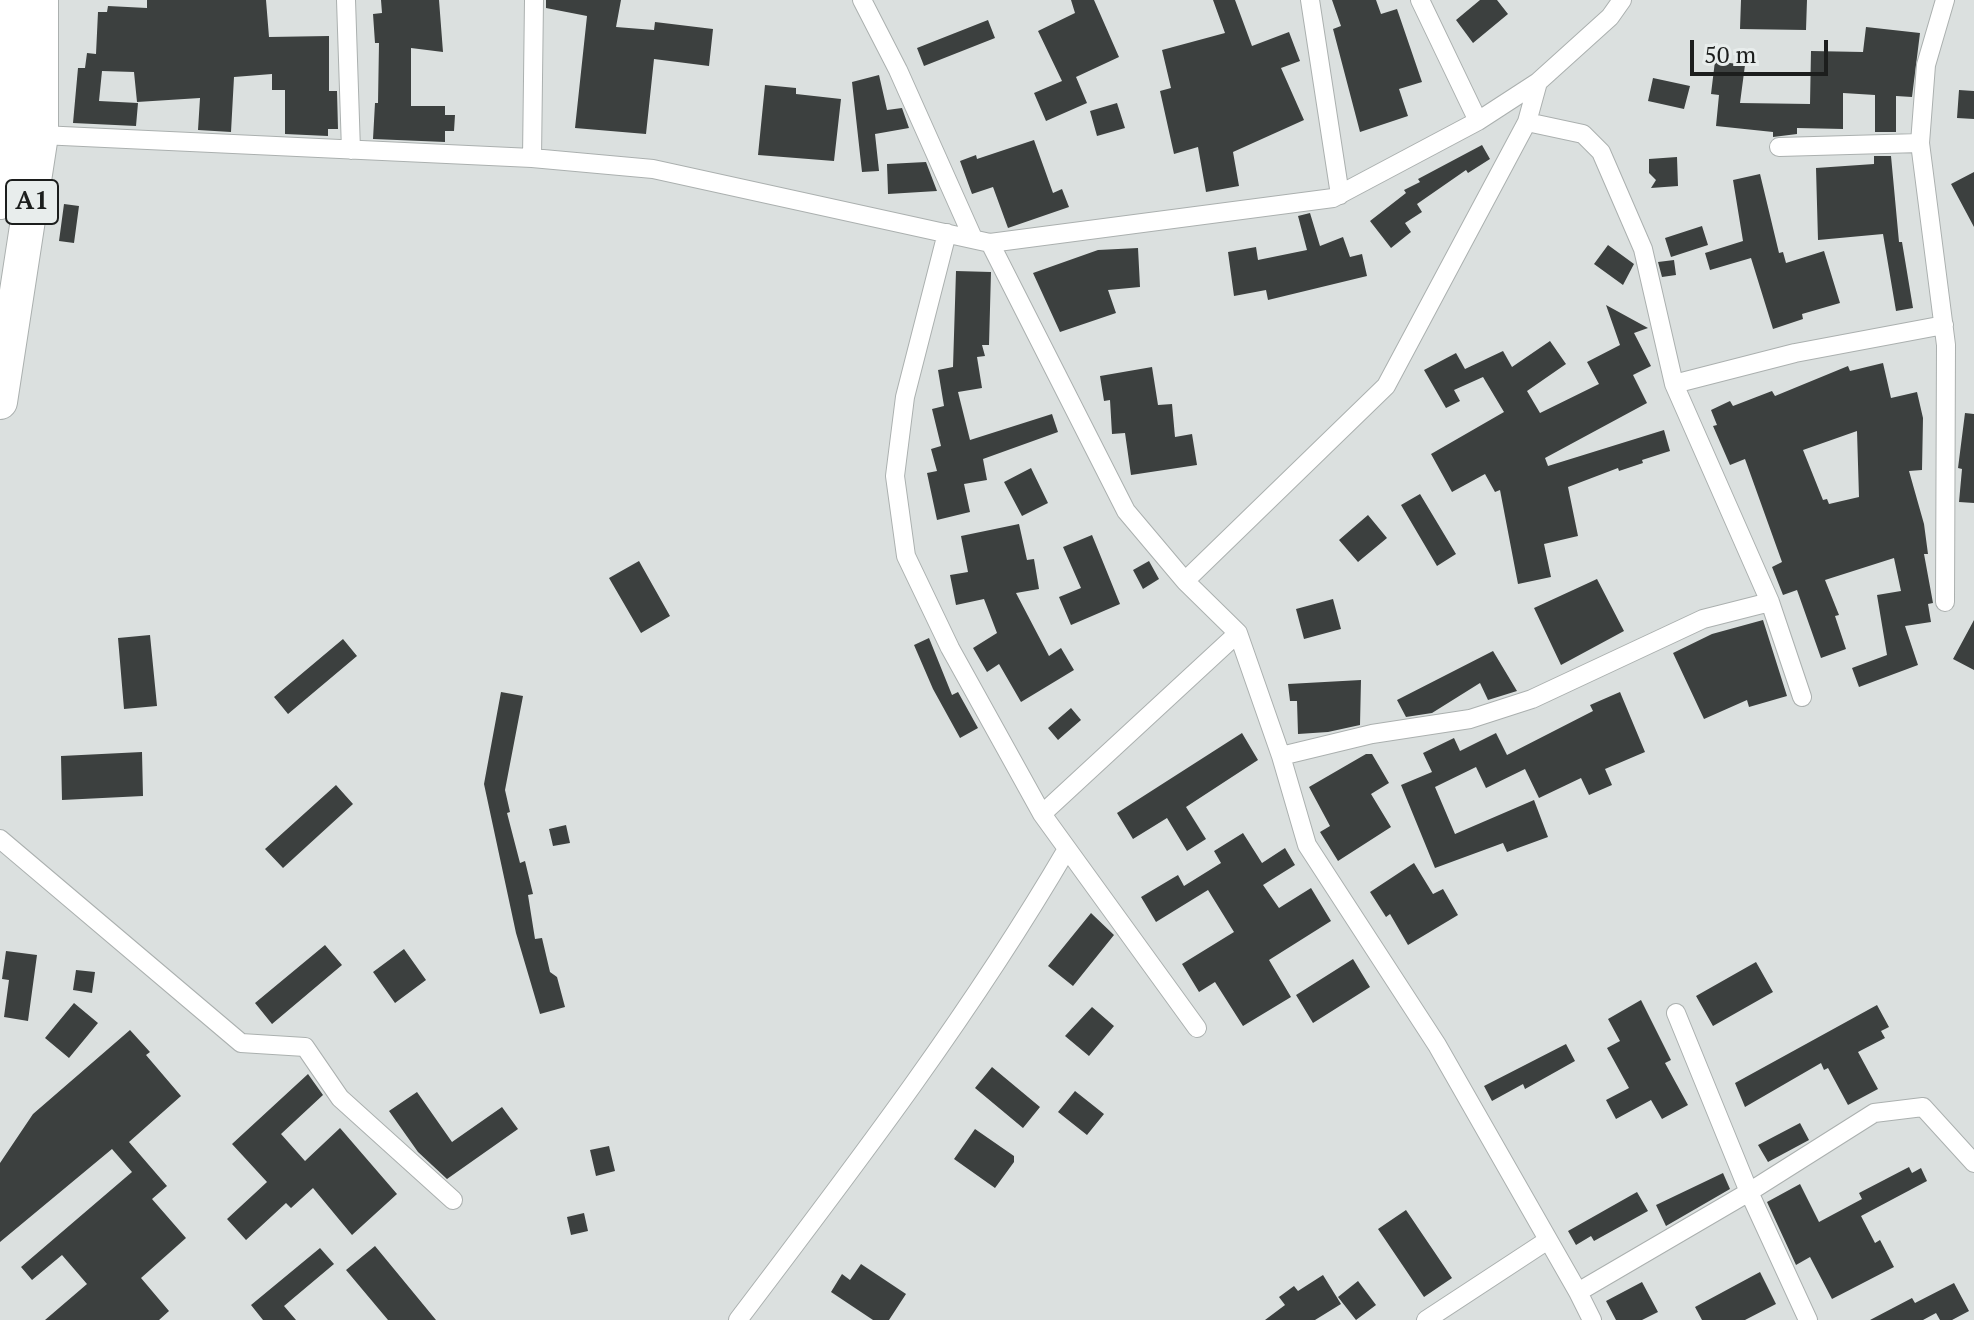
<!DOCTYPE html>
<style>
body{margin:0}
#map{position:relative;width:1974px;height:1320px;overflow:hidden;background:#dbe0df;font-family:"PT Serif",serif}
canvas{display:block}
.scale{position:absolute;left:1690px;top:40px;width:138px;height:36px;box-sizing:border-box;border:4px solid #1c1e1d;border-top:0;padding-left:10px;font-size:24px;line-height:28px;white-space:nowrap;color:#1c1e1d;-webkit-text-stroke:6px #e8edec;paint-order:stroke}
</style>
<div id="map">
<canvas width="1974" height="1320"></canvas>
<div class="scale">50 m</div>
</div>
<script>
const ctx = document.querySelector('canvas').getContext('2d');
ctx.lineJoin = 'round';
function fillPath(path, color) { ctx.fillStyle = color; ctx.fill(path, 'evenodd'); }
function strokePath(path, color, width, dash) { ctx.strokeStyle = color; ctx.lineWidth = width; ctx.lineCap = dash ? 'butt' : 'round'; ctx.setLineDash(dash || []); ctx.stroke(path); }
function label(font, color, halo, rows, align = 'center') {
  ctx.font = font + ' "PT Serif",serif'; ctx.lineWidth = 8; ctx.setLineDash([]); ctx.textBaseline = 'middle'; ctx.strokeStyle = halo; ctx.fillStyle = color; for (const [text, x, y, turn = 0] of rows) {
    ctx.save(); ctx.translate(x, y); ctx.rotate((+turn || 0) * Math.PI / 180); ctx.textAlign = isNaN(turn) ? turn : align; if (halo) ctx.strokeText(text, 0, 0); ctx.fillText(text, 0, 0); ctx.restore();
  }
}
fillPath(new Path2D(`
 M147 0H266L269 37 329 36V91H337L338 129H328V136L285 134V90H272V74L234 77 231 132 198 130 200 98 137 102 134 72 102 71 99 101 138 103 136 126 73 123 78 68H85L87 53 96 54 98 12H107L108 6 147 8Z
 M381 0H439L443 52 411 48V106H445V115H455L454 131H445V142L373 139 375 103H378L379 43H375L373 14 382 13Z
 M546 0H621L616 27 654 30 655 22 713 29 709 66 654 59 646 134 575 128 587 16 546 8Z
 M1071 0H1094L1119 57 1076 77 1087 103 1046 121 1034 93 1062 81 1038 31 1075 13Z
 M1213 0H1235L1252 46 1289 32 1300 61 1281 68 1304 120 1233 152 1239 186 1206 192 1198 147 1174 154 1160 91 1171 88 1162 50 1225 33Z
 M1332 0H1376L1381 14 1397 9 1422 82 1399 89 1408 116 1360 132 1333 29 1341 26Z
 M1480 0H1497L1508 14 1473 43 1456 20Z
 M1741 0H1807L1806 30 1740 29Z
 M988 20 995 38 924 66 917 48Z
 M1866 27 1920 33 1912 97 1896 96V132H1875V95L1843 93V129L1797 128V134L1773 137V132L1716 126 1719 95 1711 94 1715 61 1745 65 1740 103 1810 104 1811 51 1863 52Z
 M879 75 887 110 902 108 909 128 875 134 879 171 862 172 852 82Z
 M1653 78 1690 86 1684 109 1648 101Z
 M765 85 796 88V94L841 99 834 161 758 155Z
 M1959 90 1974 91V119L1957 118Z
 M1117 103 1125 128 1097 136 1090 111Z
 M1034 140 1053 193 1062 189 1069 207 1008 228 993 187 972 194 960 161 976 155 977 159Z
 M1482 145 1490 159 1468 173 1466 170 1417 204 1422 212 1405 223 1411 232 1391 248 1370 221 1406 193 1404 190 1420 182 1418 179Z
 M1874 156H1891L1899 242H1902L1913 308 1896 311 1883 234 1818 240 1816 168 1874 164Z
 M1677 157 1678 186 1651 188 1656 180 1649 173V159Z
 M926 162 937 191 888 194 887 164Z
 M1974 172V227L1951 184Z
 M1760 174 1779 253 1783 252 1786 263 1824 251 1840 303 1802 314 1803 319 1773 329 1751 258 1710 270 1705 253 1743 241 1733 180Z
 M64 204 79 206 74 243 59 241Z
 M1310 213 1320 246 1343 237 1350 257 1362 254 1367 276 1268 300 1266 290 1234 296 1228 252 1256 247 1258 260 1307 250 1298 216Z
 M1702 226 1708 245 1671 257 1665 238Z
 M1608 245 1634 264 1623 285 1594 264Z
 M1138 248 1140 287 1108 290 1116 313 1060 332 1033 273 1098 250Z
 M1674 260 1676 275 1662 277 1658 262Z
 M956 271 991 272 989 345H982L985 356 977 357 982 388 958 392 970 440 1052 414 1058 432 983 459 987 480 964 484 970 512 937 520 927 473 937 471 931 449 941 446 932 409 944 406 938 370 953 367Z
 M1606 305 1648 328 1634 333 1651 366 1633 375 1647 403 1545 458 1548 466 1664 430 1670 451 1642 460 1643 463 1619 471 1618 468 1568 487 1578 536 1544 544 1551 577 1518 584 1500 490 1495 492 1485 474 1452 492 1431 454 1504 412 1483 377 1454 390 1460 401 1446 408 1424 370 1456 353 1465 369 1503 351 1512 367 1550 341 1566 364 1527 391 1540 413 1599 384 1587 362 1620 345Z
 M1883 363 1891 398 1917 392 1923 418 1922 470 1909 471 1924 524 1928 554H1924L1933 603 1928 604 1931 622 1905 626 1918 665 1859 687 1852 668 1887 655 1877 595 1901 591 1894 558 1825 580 1839 615 1835 616 1846 649 1821 658 1797 590 1783 595 1772 567 1782 562 1745 459 1730 465 1713 426 1717 425 1711 410 1730 401 1733 406 1772 391 1775 396 1848 366 1850 371ZM1857 431 1859 497 1829 504 1827 499 1823 500 1803 450Z
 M1152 367 1158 405 1172 404 1175 437 1192 434 1197 465 1131 475 1125 433 1112 434 1110 400 1104 401 1100 376Z
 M1965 413 1974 414V503L1959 502 1962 469 1958 468Z
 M1031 468 1048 503 1022 516 1004 482Z
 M1420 494 1456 554 1437 566 1401 505Z
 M1368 515 1387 538 1358 562 1339 540Z
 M1019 524 1027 560 1034 559 1039 589 1016 593 1049 656 1061 648 1074 670 1021 702 999 664 987 672 973 648 997 633 984 599 956 605 950 575 968 572 961 536Z
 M1092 535 1120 604 1071 625 1059 597 1081 588 1063 547Z
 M639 561 670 616 641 633 609 578Z
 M1149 561 1159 579 1143 589 1133 570Z
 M1597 579 1624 631 1561 665 1534 608Z
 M1333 599 1341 629 1304 639 1296 609Z
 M1763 620 1787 696 1749 707 1747 700 1704 719 1673 653 1712 634Z
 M1974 620V670L1953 659Z
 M150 635 157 706 124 709 118 638Z
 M929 638 952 695 958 692 978 728 960 738 933 689 914 645Z
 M343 639 357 656 288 714 274 697Z
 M1493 651 1517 691 1488 700 1480 683 1432 713 1406 717 1397 700Z
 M1361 680 1360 725 1328 732 1298 734 1297 701H1290L1288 684Z
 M501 692 523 696 505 790 510 812 507 813 520 863 525 861 533 894 528 895 535 939 542 938 550 972 557 977 565 1007 540 1014 516 933 484 784Z
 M1620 692 1645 752 1605 769 1612 785 1589 795 1581 778 1539 798 1525 769 1486 788 1476 767 1435 787 1455 834 1534 800 1548 837 1507 852 1503 843 1435 868 1401 785 1432 772 1423 753 1454 738 1460 751 1496 733 1507 755 1593 711 1590 705Z
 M1071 708 1081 720 1058 740 1048 728Z
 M1242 733 1258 760 1186 807 1206 839 1187 851 1167 818 1133 839 1117 813Z
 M142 752 143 796 62 800 61 756Z
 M1366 754H1372L1389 783 1371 794 1391 827 1338 861 1320 832 1330 826 1309 787Z
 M336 785 353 804 283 868 265 849Z
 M566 825 570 843 553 846 549 829Z
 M1243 833 1262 863 1285 848 1295 865 1263 885 1279 908 1311 888 1331 921 1269 960 1291 997 1243 1026 1215 982 1199 992 1182 964 1234 932 1208 890 1156 922 1141 897 1178 875 1184 886 1221 863 1214 851Z
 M1414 863 1433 894 1443 889 1458 915 1408 945 1390 914 1386 917 1370 892Z
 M1091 913 1114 935 1073 986 1048 966Z
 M325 945 342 965 272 1024 255 1003Z
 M404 949 426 980 395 1003 373 972Z
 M6 951 37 955 28 1021 4 1017 9 980 2 979Z
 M1353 959 1370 987 1313 1023 1296 995Z
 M1756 962 1773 992 1713 1026 1696 996Z
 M76 970 95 972 92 993 73 990Z
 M1641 1000 1671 1060 1665 1063 1688 1105 1662 1119 1651 1100 1616 1119 1606 1100 1629 1088 1607 1048 1620 1041 1608 1019Z
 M74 1003 98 1023 69 1058 45 1038Z
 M1877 1005 1889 1027 1881 1031 1885 1038 1858 1052 1878 1089 1848 1105 1828 1068 1824 1070 1821 1063 1745 1107 1735 1083Z
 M1092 1007 1114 1026 1089 1056 1065 1036Z
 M130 1030 150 1052 146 1055 181 1096 129 1142 167 1186 152 1199 186 1238 141 1278 169 1311 159 1320H45L87 1284 62 1255 32 1280 21 1267 132 1172 112 1149 0 1242V1163L33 1114Z
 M1566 1044 1575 1061 1525 1089 1523 1084 1492 1101 1484 1086Z
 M992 1067 1040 1107 1023 1128 975 1088Z
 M308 1074 323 1095 281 1134 305 1161 340 1128 397 1194 352 1235 313 1188 291 1208 286 1203 246 1240 227 1219 267 1182 232 1144Z
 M1075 1091 1104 1114 1087 1135 1058 1112Z
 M417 1092 452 1142 502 1107 518 1129 447 1179 418 1152 389 1111Z
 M1800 1123 1809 1140 1768 1162 1758 1145Z
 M975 1129 1014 1156V1162L995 1188 954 1159Z
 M609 1146 615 1171 596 1176 590 1150Z
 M1909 1167 1912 1173 1921 1168 1927 1181 1861 1216 1875 1243 1880 1240 1894 1267 1832 1299 1810 1257 1796 1265 1767 1202 1800 1184 1819 1222 1862 1199 1859 1193Z
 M1723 1173 1730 1189 1666 1226 1656 1205Z
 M1637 1192 1648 1211 1594 1241 1591 1236 1576 1245 1568 1231Z
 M1406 1210 1452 1278 1424 1297 1378 1229Z
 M584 1213 588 1231 571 1235 567 1217Z
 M375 1246 436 1320H388L346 1270Z
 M320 1248 334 1264 284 1306 296 1320H263L251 1305Z
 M861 1264 906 1294 889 1320H873L831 1292 842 1274 850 1280Z
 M1760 1272 1776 1304 1745 1320H1702L1695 1307Z
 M1323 1275 1341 1304 1315 1320H1265L1285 1305 1279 1297 1294 1286 1298 1291Z
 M1358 1281 1376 1305 1356 1320 1338 1297Z
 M1642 1282 1658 1312 1642 1320H1616L1606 1301Z
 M1954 1283 1969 1311 1952 1320H1940L1936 1313 1923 1320H1870L1912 1298 1915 1303Z`), '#3c403f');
const street = new Path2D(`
 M346 0 351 150
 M862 0 898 70 973 238
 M1310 0 1340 195
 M1420 0 1478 121
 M1527 122 1583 134 1601 152 1643 249 1674 384 1770 602 1802 697
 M41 135 532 158 653 169 990 243 1333 198 1478 121 1538 82 1610 17 1622 0
 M1779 147 1920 143
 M532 158 534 0
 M947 233 905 397 895 476 906 556 950 648 1042 814 1197 1028
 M990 243 1126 511 1185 581 1238 633 1281 756 1307 845 1437 1045 1578 1292
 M1674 384 1795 353 1944 325
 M1185 581 1386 386 1527 122 1538 82
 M1945 602 1946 345 1920 143 1926 65 1945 0
 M1281 756 1372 734 1470 719 1532 699 1703 619 1770 602
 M1042 814 1238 633
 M0 839 241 1043 305 1047 340 1098 453 1200
 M1676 1013 1749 1192 1808 1320
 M738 1320C854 1167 970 1015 1067 849
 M1426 1320 1548 1240
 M1592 1320 1578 1292 1749 1192 1874 1113 1923 1107 1974 1163`);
const highway = new Path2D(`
 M0 202 10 133 9 0
 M0 402 41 135V0`);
strokePath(street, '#abb0af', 20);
strokePath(highway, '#abb0af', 36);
strokePath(street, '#fff', 18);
strokePath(highway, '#fff', 34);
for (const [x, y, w] of [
 [32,202,52]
]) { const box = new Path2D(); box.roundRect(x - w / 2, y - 22, w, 44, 6); ctx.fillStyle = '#e8edec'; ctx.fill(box); strokePath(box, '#1c1e1d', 2); }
label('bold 26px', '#1c1e1d', null, [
 ["A1",32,202]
]);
</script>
